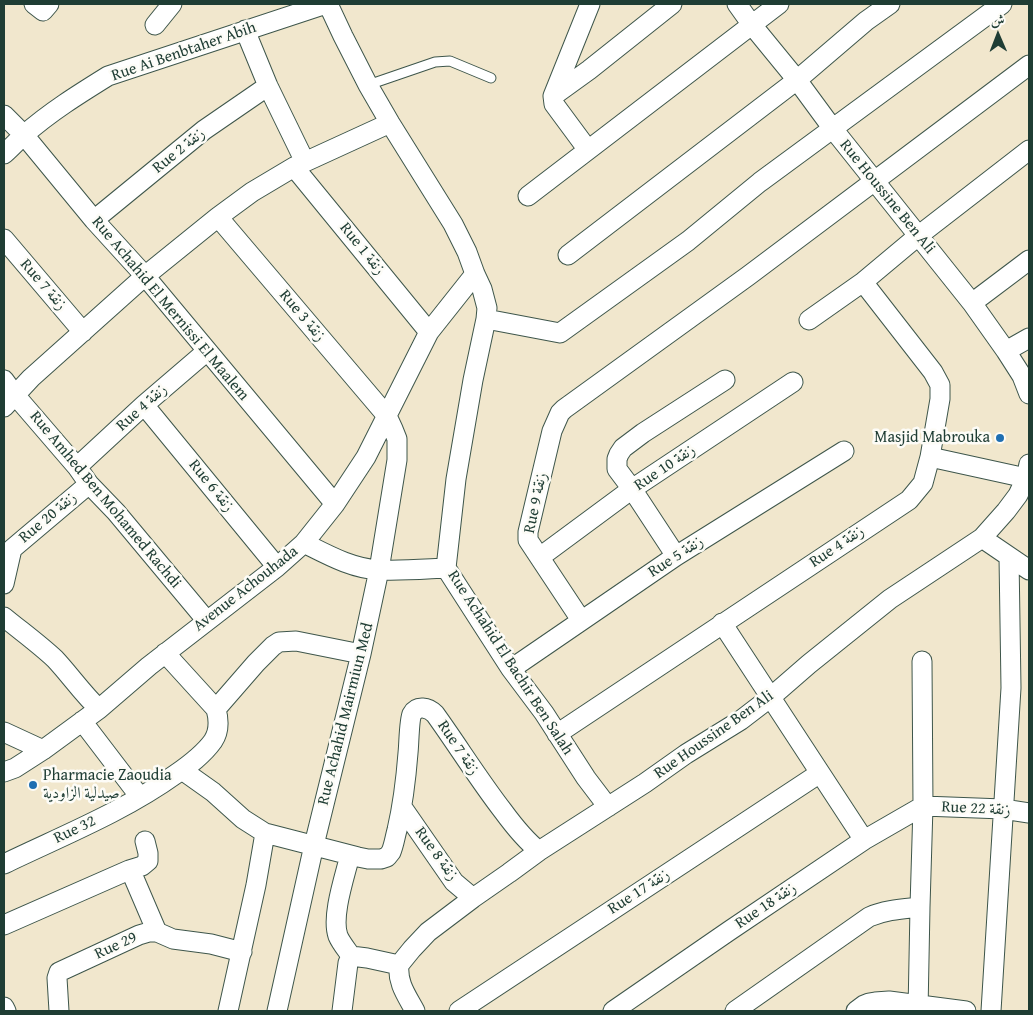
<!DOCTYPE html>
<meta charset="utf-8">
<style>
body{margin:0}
#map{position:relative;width:1033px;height:1015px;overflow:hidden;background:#f1e7cd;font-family:"Gentium Book Plus",Amiri,serif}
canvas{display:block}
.frame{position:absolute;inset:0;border:5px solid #1f3d34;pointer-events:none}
.north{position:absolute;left:973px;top:10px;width:50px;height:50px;-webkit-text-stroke:4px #fdfcf7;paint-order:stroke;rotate:359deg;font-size:14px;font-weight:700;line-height:20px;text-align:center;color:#1f3d34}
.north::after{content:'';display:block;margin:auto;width:18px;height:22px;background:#1f3d34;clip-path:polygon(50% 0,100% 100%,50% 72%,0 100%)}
</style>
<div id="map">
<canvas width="1033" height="1015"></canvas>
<div class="frame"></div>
<div class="north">ش</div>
</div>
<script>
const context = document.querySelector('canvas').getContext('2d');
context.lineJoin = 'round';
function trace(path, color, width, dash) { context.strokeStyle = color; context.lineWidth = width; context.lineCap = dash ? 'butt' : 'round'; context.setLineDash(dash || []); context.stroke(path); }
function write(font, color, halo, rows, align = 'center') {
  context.font = font + ' "Gentium Book Plus",Amiri,serif'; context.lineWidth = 5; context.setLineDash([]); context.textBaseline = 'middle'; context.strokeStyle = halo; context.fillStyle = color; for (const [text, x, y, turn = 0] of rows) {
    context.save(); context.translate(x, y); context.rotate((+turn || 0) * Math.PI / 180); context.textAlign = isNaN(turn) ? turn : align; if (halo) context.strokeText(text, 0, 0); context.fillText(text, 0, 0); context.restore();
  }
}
const lane = new Path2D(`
 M368 85 435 62 450 61 491 78`);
const street = new Path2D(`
 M34 4 43 11 49 4
 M328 4 343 36 368 85 390 123 453 224 467 252 475 274 482 289 487 308 486 319 473 380 456 479 446 568 511 669 544 713 586 778 608 807
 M737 4 752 25 797 80 833 129 972 303 1006 351 1022 376 1029 394
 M155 25 172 4
 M245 30 268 86 305 162
 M553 96 589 70 672 4
 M4 115 24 135 94 220 145 276 335 504
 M588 150 554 104 553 96 590 4
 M4 154C11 148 17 141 24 135 50 112 79 94 108 76L326 4
 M294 167 429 332
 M528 196 779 4
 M218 217 387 416 393 429 397 439V460L379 570 361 654 314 845 277 1011
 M94 220 204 130 268 86
 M4 239 83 332
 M568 255 797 80 866 21 890 4
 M972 303 1029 260
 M486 319 560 333 688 241 760 182 1002 4
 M809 320 863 282 918 236 1029 150
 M1006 351 1029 338
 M4 380 15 395 77 467 89 484 116 512 207 621
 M144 405 277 567
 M4 407 31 378 145 276 218 217 252 192 294 167 390 123
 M930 457 1026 478
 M77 467 144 405 207 351
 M982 538 1029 570
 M304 543C328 555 353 569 380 570 401 571 425 569 446 568
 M676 556 632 489 617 469V459L619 454 623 448 643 433 725 380
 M540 557 632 489 793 382
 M4 584 12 549 89 484
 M4 617C21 631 39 644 55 659 70 675 83 694 99 709
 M581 620 528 540V532L552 431 560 413 564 409 748 276 1029 65
 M722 623 864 840
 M511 669 676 556 844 451
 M216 709 256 663 273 646 279 642 296 641 361 654
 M82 721 140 797
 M4 732 43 750
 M557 734 909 500 923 483 930 457 940 399V385L933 372 863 282
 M182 770 213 792 243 819 265 833 358 857 368 859H381L387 857 391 852C394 845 395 837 397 830 403 804 406 779 408 753 409 745 409 720 412 714 417 705 428 707 435 714 458 746 479 780 503 811 514 826 525 840 539 851
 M4 772 15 768 43 750 99 709 149 666 277 567 304 543 335 504 366 457 429 332 475 274
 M402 807 454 882 473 898
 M145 841 148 853V861L142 866 129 870 133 876 157 932
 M350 855C345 876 331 916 338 936 341 943 347 950 351 956
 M4 864C62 836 123 812 176 774 189 765 203 755 213 741 219 732 219 720 216 709L165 653
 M4 925 129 870
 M399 965 412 949 428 932 473 898 509 873 539 851 645 783 686 754 741 720 771 697 809 664 890 599 982 538 1006 511 1018 495 1026 478 1029 464
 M399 965C397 983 407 996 415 1011
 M4 1007 6 1011
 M59 1011 57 978 59 972 139 935 149 932H157L173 939 211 944 242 952
 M228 1011 256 885 265 833
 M342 1011 348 963 351 956 367 958 399 965
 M459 1011 820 773
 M613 1011 729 931 864 840 923 806 1003 809 1029 813
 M735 1011 869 917C885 910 902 909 920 907
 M856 1011 864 1005 869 1003 875 1002 889 1001 966 1011
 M918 1011 920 907 923 806 922 661
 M991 1011 1011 688 1009 557`);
const markers = [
 [1000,438,5,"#1f6fb2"],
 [33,785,5,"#1f6fb2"]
];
const streetNames = [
 ["Rue Ai Benbtaher Abih",184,52,-19],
 ["Rue 2 زنقة",179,151,-39],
 ["Rue Houssine Ben Ali",887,197,51],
 ["Rue 1 زنقة",362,249,51],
 ["Rue 7 زنقة",43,285,49],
 ["Rue Achahid El Mernissi El Maalem",170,309,50],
 ["Rue 3 زنقة",302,316,50],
 ["Rue 4 زنقة",142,408,-42],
 ["Rue 10 زنقة",665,468,-34],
 ["Rue 6 زنقة",211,486,51],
 ["Rue Amhed Ben Mohamed Rachdi",105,500,50],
 ["Rue 9 زنقة",536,503,-78],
 ["Rue 20 زنقة",48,518,-40],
 ["Rue 4 زنقة",837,547,-34],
 ["Rue 5 زنقة",676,557,-33],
 ["Avenue Achouhada",246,589,-38],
 ["Rue Achahid El Bachir Ben Salah",510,663,57],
 ["Rue Achahid Mairmiun Med",346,714,-76],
 ["Rue Houssine Ben Ali",714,735,-35],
 ["Rue 7 زنقة",458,748,56],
 ["Rue 22 زنقة",976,809,3],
 ["Rue 32",75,830,-26],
 ["Rue 8 زنقة",436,854,54],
 ["Rue 17 زنقة",639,892,-33],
 ["Rue 18 زنقة",766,906,-34],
 ["Rue 29",116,946,-25]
];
const poiNames = [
 ["Masjid Mabrouka",990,438],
 ["Pharmacie Zaoudia",43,776,"left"],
 ["صيدلية الزاودية",43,794,"left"]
];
trace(lane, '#3e564b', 11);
trace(street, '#3e564b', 21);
trace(lane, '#fff', 9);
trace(street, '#fff', 19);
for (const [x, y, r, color] of markers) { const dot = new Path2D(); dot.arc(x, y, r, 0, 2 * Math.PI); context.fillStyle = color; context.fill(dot); trace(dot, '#fdfcf7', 2); }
write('16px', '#1f3d34', '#fdfcf7', streetNames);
write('16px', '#1f3d34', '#fdfcf7', poiNames, 'right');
</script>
